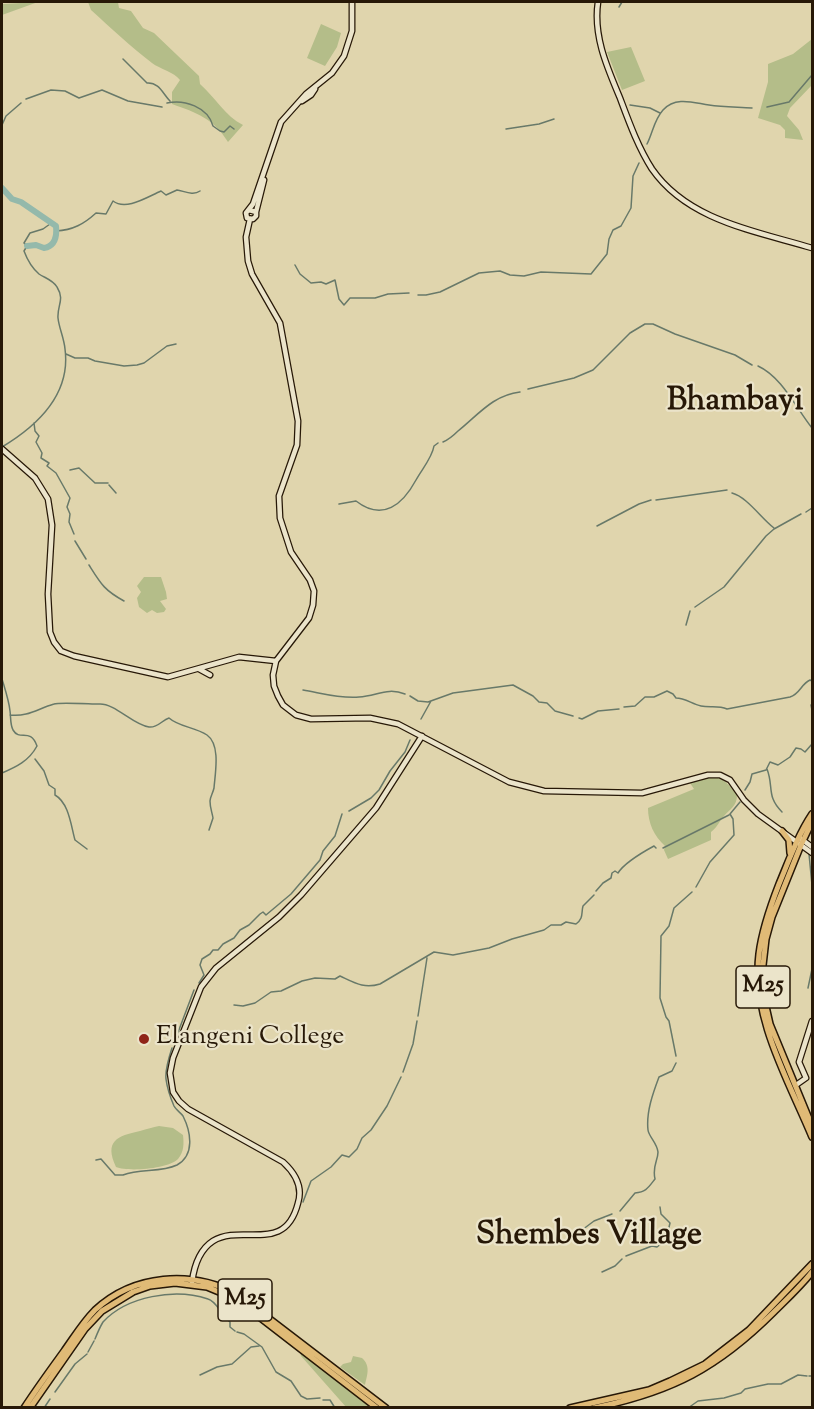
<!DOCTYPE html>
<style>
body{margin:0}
#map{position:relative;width:814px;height:1409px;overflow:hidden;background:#e0d5ad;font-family:"Sorts Mill Goudy",serif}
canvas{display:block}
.frame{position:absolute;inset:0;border:3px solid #271807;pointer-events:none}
</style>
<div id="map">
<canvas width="814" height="1409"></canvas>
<div class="frame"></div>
</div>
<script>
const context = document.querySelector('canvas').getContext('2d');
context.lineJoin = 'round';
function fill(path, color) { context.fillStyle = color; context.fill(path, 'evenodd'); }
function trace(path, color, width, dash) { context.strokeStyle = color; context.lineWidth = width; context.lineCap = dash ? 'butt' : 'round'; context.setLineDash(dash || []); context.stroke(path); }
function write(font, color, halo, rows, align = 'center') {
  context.font = font + ' "Sorts Mill Goudy",serif'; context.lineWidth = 4.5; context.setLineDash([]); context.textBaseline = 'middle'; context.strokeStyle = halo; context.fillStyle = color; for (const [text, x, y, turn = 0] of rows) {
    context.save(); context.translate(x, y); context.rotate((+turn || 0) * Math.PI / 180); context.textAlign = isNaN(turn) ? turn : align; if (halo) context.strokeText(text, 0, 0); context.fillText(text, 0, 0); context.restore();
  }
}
const green = new Path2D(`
 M2 2 3 4 38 2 2 15Z
 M88 2H118L119 8 131 11 143 28 154 33 199 76 200 84C215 97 225 116 243 125L228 142C213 118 197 113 172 104V92L180 80C174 72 160 69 152 63 131 47 111 28 91 10Z
 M321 24 341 33 337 47 325 66 307 58Z
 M812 39V85L790 108 787 116 799 130 803 140 785 138V130L780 125 758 118 768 82V64L793 54Z
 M631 47 645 81 622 90 607 52Z
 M144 577H161L166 592 167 599 160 601 166 609 164 612 157 613 152 610 147 613 139 607 137 598 141 592 137 586Z
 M711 777C724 777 729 785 737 795 737 806 730 809 724 816 719 821 718 827 711 832V840L668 859 664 850 665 846C654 836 648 823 648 808L694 789 690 783Z
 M159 1126 173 1128 183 1135C184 1144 184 1152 178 1159 168 1169 128 1172 116 1167 104 1141 117 1136 140 1131 147 1129 153 1127 159 1126Z
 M300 1352 362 1401 371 1407 357 1406 346 1407 301 1356Z
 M353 1356 362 1358C371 1366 367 1375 365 1385L340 1367 343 1364 351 1362Z`);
const stream = new Path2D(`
 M619 7 622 2
 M123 59 147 83C159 82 163 94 170 101
 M26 99 51 90 65 91 79 98 102 90 128 101 162 107
 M167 103C184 99 208 107 213 126L220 131 224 132 230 126 234 129
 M630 105 650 108 660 113
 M767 107 789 102 812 75
 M2 125 6 116 21 103
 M506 129 539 124 554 119
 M647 144C653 132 654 120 663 110 676 96 694 103 709 105 723 107 738 107 752 108
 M56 231C73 230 84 224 96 213L106 214 113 201C126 211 147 197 161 191L166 195 177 190C184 191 193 196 200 191
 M295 265 300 274 311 283 321 282 326 284 335 280 339 299 344 305 350 298H375L388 294 409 293
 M418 295H426L440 292 479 273 500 271 510 275 524 276 541 272 591 274 607 254 609 239 613 230 621 226 631 208 633 176 639 163
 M66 354 75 358H88L95 361 124 366 137 365 144 363 167 346 176 344
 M758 366C782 377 796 408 812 428
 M528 389 574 378 593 370 630 333 645 324H653L675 334 735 355 752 365
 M34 423 35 431 39 436 36 442 42 453 41 458 49 463 47 466 56 473 70 498 67 507 70 514 69 522 74 534
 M443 442C450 439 453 436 458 431 478 415 493 395 520 392
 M2 447C37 426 71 394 65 349 64 338 59 328 58 318 57 305 65 300 57 287 53 280 45 278 39 274 32 268 27 259 24 251L27 246 24 243 30 233 43 229 50 224 49 221
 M70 470 79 468 95 483H108
 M109 485 116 493
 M732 493C747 497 761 518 774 528
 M656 500 727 490
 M339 504 356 501C383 522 403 504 416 480 422 469 432 458 434 446L438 443
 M806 512 812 508
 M597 526 639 504 651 500
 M75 541 86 559
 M89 565C101 584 104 590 124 601
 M695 607 724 587 766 536 774 529 801 514
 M686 625 690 611
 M2 679C5 689 9 701 10 711 11 718 10 724 13 730 20 742 30 727 37 746 29 761 16 767 2 773
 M303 690C321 693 341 699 359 697 377 696 387 687 405 694
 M410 696 418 701 428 702 453 693 513 685 533 696 539 702 547 703 555 711 573 716
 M812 704 811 705 812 710
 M624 707 635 706 645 697H654L667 691 673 694 676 698C685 698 692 704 701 706 710 708 718 705 727 709L790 697C800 694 801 684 810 680L812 681
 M10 715C28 717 37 709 54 704 59 702 91 704 99 704 115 703 133 725 149 727 158 728 162 720 169 718 179 727 195 727 207 735 221 745 215 774 214 788 213 793 210 797 210 801 210 808 212 812 213 818L209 830
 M579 718 582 719 598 711 619 709
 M421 719 431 701
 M35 759 44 771 49 785 55 789V795C69 803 71 826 75 840L87 849
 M767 769C774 787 766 796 782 812
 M745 790 750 782 752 774 766 770 770 762 778 765 790 757 796 748 801 749 805 752 812 744
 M349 811 371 798 379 790 390 771 405 752 410 740
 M663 848 729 815
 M809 854 812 885
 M696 887 710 862 734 835 733 819 730 814 740 802
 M596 891 603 883 611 878 612 873 615 871 618 873C625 862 643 852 654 846L656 848
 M812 928V931
 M199 983 204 975 200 965 202 959 210 954 213 950H218L223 944 234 938 240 930 249 925 260 914 263 912 266 915 291 894 320 860 323 851 335 836 342 814
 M808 988 812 969
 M234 1005 243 1006 255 1003 271 992 281 991 302 981 315 978 335 979 340 976C355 983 364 989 380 984L434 952 453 955 489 948 512 939 544 930 551 925H561L566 922 576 924C584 918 581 913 583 906L594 895
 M418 1016 427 958
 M174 1043 194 990
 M676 1056 669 1021 666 1017 660 998 661 936 669 926 674 908 692 892
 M403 1072 413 1044 417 1021
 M96 1160 101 1159 115 1175H123C140 1168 160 1173 177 1165 195 1155 191 1132 183 1116 181 1113 176 1110 174 1106 171 1099 167 1087 166 1079 165 1069 169 1057 172 1048
 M303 1202 311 1181 331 1167 342 1155 349 1157 357 1149 362 1138 371 1130 387 1106 401 1077
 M620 1211 635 1193C646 1192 648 1188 655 1179 652 1166 658 1161 658 1152 657 1143 649 1137 648 1130 646 1112 653 1093 659 1077L672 1071 676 1063
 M578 1233 594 1221 612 1214
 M626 1256 652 1246 657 1247 666 1240 670 1223 661 1214 660 1207
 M602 1272 615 1266 622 1259
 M225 1317 230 1322V1327L235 1331
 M237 1332 244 1334 262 1347 276 1372 291 1381 301 1396 307 1399 320 1398
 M95 1339C97 1334 100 1327 103 1322 127 1296 175 1288 208 1299 215 1301 219 1310 224 1315
 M88 1352 94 1341
 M200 1375 217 1367 232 1364 251 1347 259 1346
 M809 1376H812
 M55 1392 75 1364 87 1354
 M323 1400H330L335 1408
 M44 1408 50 1399
 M688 1408 698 1401 724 1398 741 1393 745 1389 768 1384H781L798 1375 807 1376`);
const river = new Path2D(`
 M2 188 12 199 21 202 56 226C57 236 55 246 44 248L36 245 27 246`);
const secondary = new Path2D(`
 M598 2C593 36 607 67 620 98 629 122 638 147 652 169 688 221 756 231 812 248
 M302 101 311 95 315 89
 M249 210 256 212V216L253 219 247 218 246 213 253 204 281 122 306 94 332 73 344 56 352 31V2
 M256 212 264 180
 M250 219 246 237 248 261 252 274 280 323 298 421 297 445 279 496 280 518 291 552 310 580 314 591 313 605 309 618 276 661 273 675 274 686 278 696 283 705 296 715 311 719 370 718 398 724 509 782 544 791 642 793 708 775H720L730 780 744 800 758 814 812 853
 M2 449 35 478 48 499 52 525 48 594 50 632 54 642 61 651 74 656 168 677 239 657 276 661
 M199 669 210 675
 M800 838 812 847
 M796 1085 806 1078 799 1062 812 1021
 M192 1282C194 1267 199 1250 213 1241 242 1223 285 1255 298 1203 303 1187 295 1173 283 1162L188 1109 179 1101 173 1092 170 1073 173 1058 201 987 216 968 279 917 301 895 376 808 422 736`);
const primary = new Path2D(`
 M812 814C798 835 789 860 779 884 770 907 762 930 759 954 751 1018 789 1081 812 1137
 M812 822 801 845 772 917 766 939 762 974 765 1002 770 1024 812 1126
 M782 831 789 840 790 853
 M24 1408C37 1388 51 1369 64 1351 74 1337 83 1322 95 1310 134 1274 191 1270 237 1294L386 1408
 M30 1408 85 1329 102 1311 133 1292 150 1286 175 1283 207 1287 236 1299 377 1408
 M570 1408 649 1390 670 1381 705 1364 749 1330 812 1264
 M594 1408C672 1392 718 1368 774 1312 787 1299 801 1286 812 1272`);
const markers = [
 [144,1039,6,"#8f2418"]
];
const shields = [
 [763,987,54],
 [245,1300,54]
];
const shieldNames = [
 ["M25",763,987],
 ["M25",245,1300]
];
const poiNames = [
 ["Elangeni College",156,1039]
];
const districtNames = [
 ["Bhambayi",735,404],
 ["Shembes Village",589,1238]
];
fill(green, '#b4bd89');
trace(stream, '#687969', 1.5);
trace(river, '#94b9ab', 6);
trace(secondary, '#271807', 7);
trace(primary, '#271807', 8);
trace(secondary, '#ebe4ca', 4.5);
trace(primary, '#e0ba76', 5);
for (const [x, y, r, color] of markers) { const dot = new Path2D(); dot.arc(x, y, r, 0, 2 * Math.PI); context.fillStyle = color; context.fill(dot); trace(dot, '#ebe4ca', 2); }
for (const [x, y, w] of shields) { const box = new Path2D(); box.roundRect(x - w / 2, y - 21, w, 42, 4.5); context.fillStyle = '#ebe4ca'; context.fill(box); trace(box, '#271807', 1.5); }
write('bold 24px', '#271807', null, shieldNames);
write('26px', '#271807', '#ebe4ca', poiNames, 'left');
write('bold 32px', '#271807', '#ebe4ca', districtNames);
</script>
